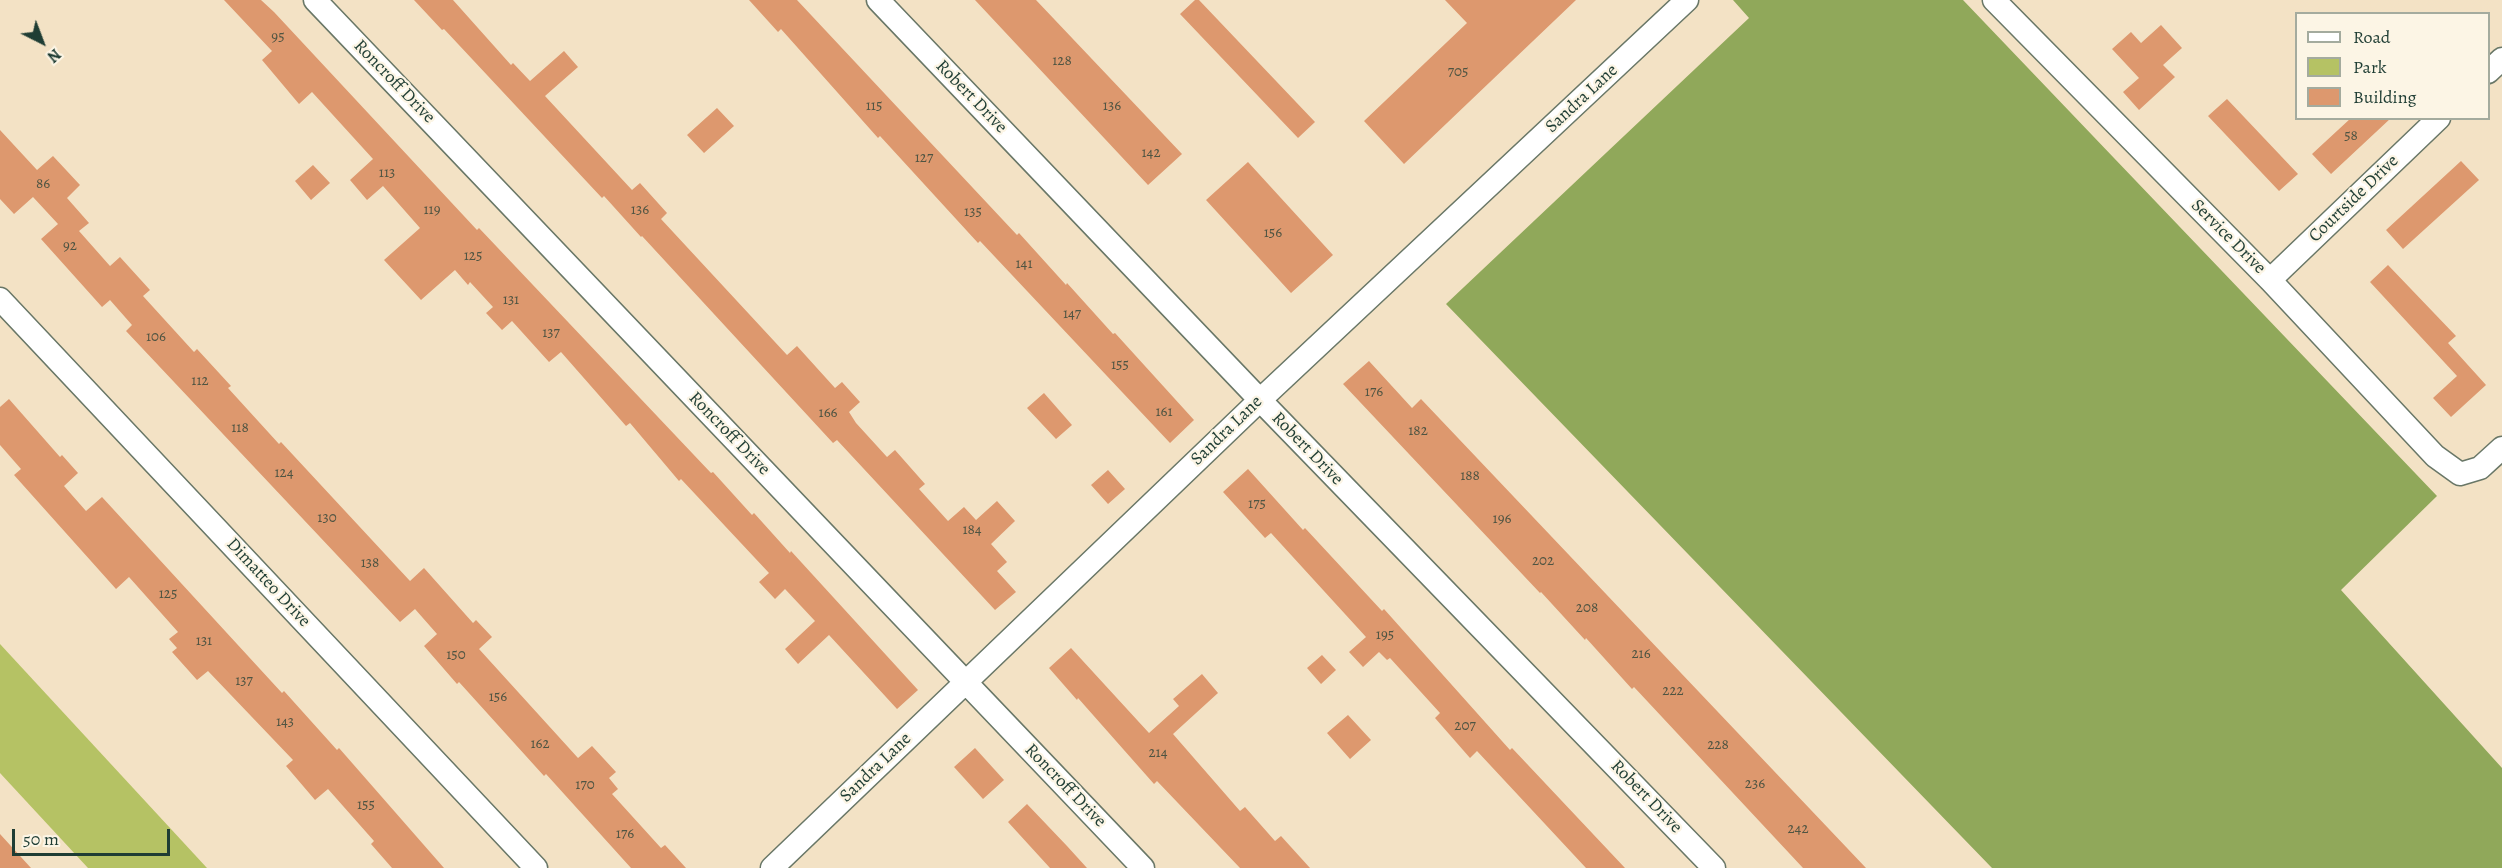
<!DOCTYPE html>
<style>
body{margin:0}
#map{position:relative;width:2502px;height:868px;overflow:hidden;background:#f3e2c5;font-family:Alegreya,serif}
canvas{display:block}
.legend{position:absolute;left:2295px;top:12px;width:195px;height:108px;box-sizing:border-box;background:#fcf5e5;border:2px solid #a4ab9e;margin:0;padding:8px 10px;list-style:none;font-size:18px;color:#1f3d34}
.legend li{display:flex;align-items:center;gap:12px;height:30px}
.legend b{width:30px;border:2px solid #a4ab9e}
.north{position:absolute;left:12px;top:12px;width:60px;height:60px;-webkit-text-stroke:4px #fcf5e5;paint-order:stroke;rotate:138deg;font-size:16px;font-weight:700;line-height:24px;text-align:center;color:#1f3d34}
.north::after{content:'';display:block;margin:auto;width:21px;height:27px;background:#1f3d34;clip-path:polygon(50% 0,100% 100%,50% 72%,0 100%)}
.scale{position:absolute;left:12px;top:829px;width:158px;height:27px;box-sizing:border-box;border:3px solid #1f3d34;border-top:0;padding-left:8px;font-size:18px;line-height:21px;white-space:nowrap;color:#1f3d34;-webkit-text-stroke:4px #fcf5e5;paint-order:stroke}
</style>
<div id="map">
<canvas width="2502" height="868"></canvas>
<ul class="legend">
<li><b style="height:8px;background:#fff"></b>Road</li>
<li><b style="height:16px;background:#b5c264"></b>Park</li>
<li><b style="height:16px;background:#dd986e"></b>Building</li>
</ul>
<div class="north">N</div>
<div class="scale">50 m</div>
</div>
<script>
const context = document.querySelector('canvas').getContext('2d');
context.lineJoin = 'round';
function fill(path, color) { context.fillStyle = color; context.fill(path, 'evenodd'); }
function trace(path, color, width, dash) { context.strokeStyle = color; context.lineWidth = width; context.lineCap = dash ? 'butt' : 'round'; context.setLineDash(dash || []); context.stroke(path); }
function write(font, color, halo, rows, align = 'center') {
  context.font = font + ' Alegreya,serif'; context.lineWidth = 4.5; context.setLineDash([]); context.textBaseline = 'middle'; context.strokeStyle = halo; context.fillStyle = color; for (const [text, x, y, turn = 0] of rows) {
    context.save(); context.translate(x, y); context.rotate((+turn || 0) * Math.PI / 180); context.textAlign = isNaN(turn) ? turn : align; if (halo) context.strokeText(text, 0, 0); context.fillText(text, 0, 0); context.restore();
  }
}
const green = new Path2D(`
 M0 644 207 868H88L0 773Z`);
const forest = new Path2D(`
 M1733 0H1963L2437 496 2341 590 2502 768V868H1992L1446 304 1749 18Z`);
const building = new Path2D(`
 M224 0H261L274 12 477 230 479 228 711 473 713 472 752 515 754 513 790 553 791 551 918 690 897 709 829 635 798 664 785 649 815 621 785 589 775 599 759 582 769 573 681 479 679 481 630 423 626 426 561 352 549 362 512 321 502 330 486 313 493 307 470 282 468 285 455 270 421 300 384 260 420 228 383 186 367 200 350 180 373 159 312 92 299 104 262 60 272 51Z
 M414 0H453L511 65 513 63 530 81 564 51 578 67 545 96 632 190 640 183 667 213 661 219 787 355 797 346 835 388 842 382 860 402 849 412 856 423 887 457 895 450 925 484 919 489 948 521 964 507 976 520 997 501 1015 521 991 544 1007 562 997 571 1016 592 995 610 837 440 833 443 642 236 641 237 604 196 602 198 444 29 442 30Z
 M749 0H797L1017 235 1019 233 1066 285 1067 283 1113 334 1115 333 1194 420 1170 443 980 241 978 243 880 136 878 138 781 29 778 32Z
 M975 0H1036L1182 154 1148 185Z
 M1195 0H1199L1315 122 1298 138 1180 14Z
 M1445 0H1576L1404 164 1364 121 1467 23Z
 M2161 25 2182 48 2163 65 2175 77 2139 110 2123 92 2139 78 2112 49 2131 32 2141 43Z
 M2227 99 2298 174 2279 191 2208 116Z
 M717 108 734 126 704 153 687 135Z
 M2351 118H2391L2331 174 2312 154Z
 M0 130 37 170 53 156 80 185 67 198 89 223 79 231 110 266 120 257 150 290 143 296 194 352 197 349 231 386 228 388 279 444 281 442 410 581 424 568 473 623 476 620 492 637 479 649 578 758 592 746 616 772 609 778 618 789 612 794 661 848 665 845 686 868H631L546 774 544 776 459 682 457 684 424 646 437 634 415 609 400 622 126 331 132 325 110 300 102 307 41 239 58 224 33 197 14 214 0 199Z
 M2461 161 2479 180 2403 249 2386 230Z
 M1248 162 1333 255 1291 293 1206 200Z
 M313 165 330 183 311 200 295 181Z
 M2388 265 2456 336 2448 343 2486 385 2451 417 2433 398 2457 376 2370 282Z
 M1369 361 1412 408 1421 399 1866 868H1803L1634 687 1632 689 1586 638 1585 640 1541 592 1540 593 1343 384Z
 M1044 393 1072 425 1056 439 1027 408Z
 M9 399 60 457 62 455 78 473 64 486 86 511 102 497 282 693 284 691 337 750 339 748 444 868H392L371 844 374 841 328 789 315 800 286 766 293 760 208 671 197 680 172 652 177 648 169 639 178 632 129 577 116 589 14 475 21 469 0 445V407Z
 M1248 469 1303 530 1305 528 1382 611 1384 609 1510 750 1512 748 1625 868H1586L1477 751 1470 758 1435 718 1440 713 1390 658 1387 660 1379 652 1363 667 1349 652 1366 637 1271 533 1265 538 1223 492Z
 M1108 470 1125 489 1108 504 1091 485Z
 M1071 648 1149 733 1179 706 1173 699 1202 674 1218 693 1173 734 1240 811 1245 807 1275 841 1281 836 1310 868H1240L1157 781 1154 784 1078 698 1077 700 1049 668Z
 M1322 655 1336 670 1321 684 1307 668Z
 M1348 715 1371 740 1350 759 1327 733Z
 M975 748 1004 780 983 799 954 767Z
 M1027 804 1067 846 1087 868H1050L1008 822Z
 M0 834 31 868H0Z`);
const minor = new Path2D(`
 M315 0 1143 868
 M878 0 1260 400 1714 868
 M1994 0 2270 280 2435 456 2460 474 2480 468 2502 448
 M2488 72 2502 59
 M2270 280 2439 118
 M0 299 536 868
 M772 868 1260 400 1687 0`);
const numberNames = [
 ["95",278,37],
 ["128",1062,61],
 ["705",1458,72],
 ["115",874,106],
 ["136",1112,106],
 ["58",2351,136],
 ["142",1151,153],
 ["127",924,158],
 ["113",387,173],
 ["86",43,184],
 ["119",432,210],
 ["136",640,210],
 ["135",973,212],
 ["156",1273,233],
 ["92",70,246],
 ["125",473,256],
 ["141",1024,264],
 ["131",511,300],
 ["147",1072,314],
 ["137",551,333],
 ["106",156,337],
 ["155",1120,365],
 ["112",200,381],
 ["176",1374,392],
 ["161",1164,412],
 ["166",828,413],
 ["118",240,428],
 ["182",1418,431],
 ["124",284,473],
 ["188",1470,476],
 ["175",1257,504],
 ["130",327,518],
 ["196",1502,519],
 ["184",972,530],
 ["202",1543,561],
 ["138",370,563],
 ["125",168,594],
 ["208",1587,608],
 ["195",1385,635],
 ["131",204,641],
 ["216",1641,654],
 ["150",456,655],
 ["137",244,681],
 ["222",1673,691],
 ["156",498,697],
 ["143",285,722],
 ["207",1465,726],
 ["162",540,744],
 ["228",1718,745],
 ["214",1158,753],
 ["236",1755,784],
 ["170",585,785],
 ["155",366,805],
 ["242",1798,829],
 ["176",625,834]
];
const streetNames = [
 ["Roncroff Drive",394,82,46],
 ["Robert Drive",971,97,46],
 ["Sandra Lane",1582,99,-43],
 ["Courtside Drive",2354,199,-44],
 ["Service Drive",2228,237,45],
 ["Sandra Lane",1227,431,-44],
 ["Roncroff Drive",729,434,46],
 ["Robert Drive",1307,449,46],
 ["Dimatteo Drive",268,583,47],
 ["Sandra Lane",876,768,-44],
 ["Roncroff Drive",1065,786,46],
 ["Robert Drive",1646,797,46]
];
fill(green, '#b5c264');
fill(forest, '#90a85a');
fill(building, '#dd986e');
trace(minor, '#697767', 25);
trace(minor, '#fff', 22);
write('15px', '#4e5442', null, numberNames);
write('18px', '#1f3d34', '#fcf5e5', streetNames);
</script>
